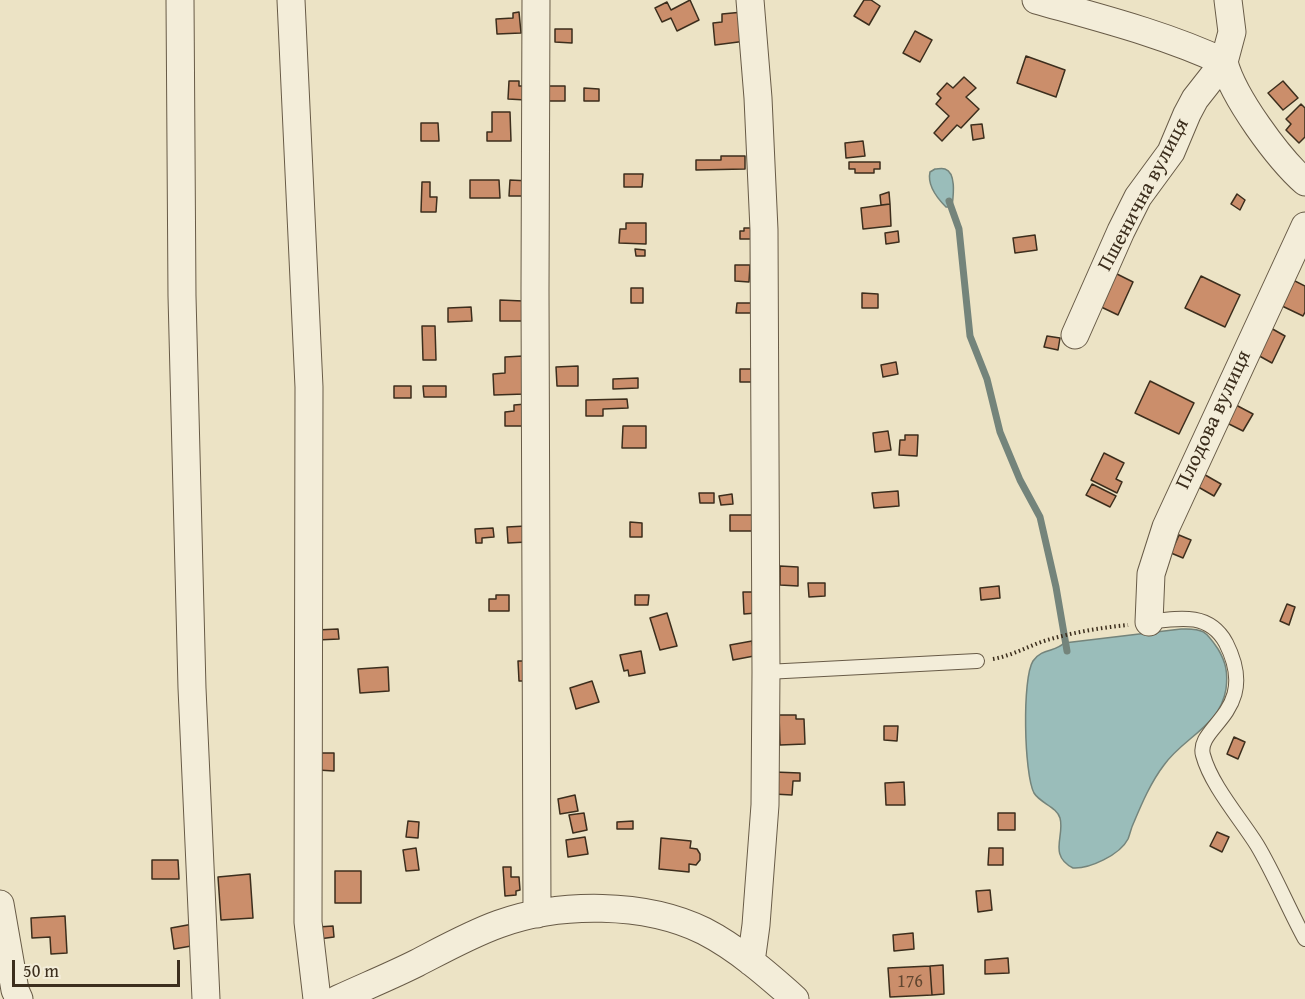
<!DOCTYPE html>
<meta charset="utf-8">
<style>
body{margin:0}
#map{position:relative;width:1305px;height:999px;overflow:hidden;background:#ece3c5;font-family:"Gentium Book Plus",serif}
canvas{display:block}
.scale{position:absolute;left:12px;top:960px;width:168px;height:27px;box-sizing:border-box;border:3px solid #3c2e1d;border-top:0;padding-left:8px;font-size:18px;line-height:21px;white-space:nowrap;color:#3c2e1d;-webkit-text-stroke:4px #f3edd9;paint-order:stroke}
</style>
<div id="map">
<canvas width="1305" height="999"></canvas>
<div class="scale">50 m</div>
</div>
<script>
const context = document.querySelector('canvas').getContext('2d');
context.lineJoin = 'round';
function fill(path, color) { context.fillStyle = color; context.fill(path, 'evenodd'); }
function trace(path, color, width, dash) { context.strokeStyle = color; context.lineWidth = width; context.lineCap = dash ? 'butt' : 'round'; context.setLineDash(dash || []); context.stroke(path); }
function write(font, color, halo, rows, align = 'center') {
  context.font = font + ' "Gentium Book Plus",serif'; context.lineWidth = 4.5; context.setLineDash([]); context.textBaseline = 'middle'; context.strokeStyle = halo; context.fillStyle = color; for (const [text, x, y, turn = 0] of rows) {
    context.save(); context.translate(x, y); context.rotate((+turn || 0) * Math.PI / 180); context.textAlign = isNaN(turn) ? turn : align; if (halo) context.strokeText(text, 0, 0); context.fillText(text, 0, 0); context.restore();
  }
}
const water = new Path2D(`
 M935 169C938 169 942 168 945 169 957 173 953 198 952 207H946C937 198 927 185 930 172Z
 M1181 629C1203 628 1206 631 1218 649 1226 662 1228 673 1226 689 1220 726 1184 737 1164 765 1151 782 1142 803 1134 822 1131 828 1130 834 1128 839 1120 855 1089 869 1073 868 1048 855 1065 836 1060 818 1057 807 1040 803 1034 793 1024 774 1022 678 1033 661 1042 648 1056 652 1064 643Z`);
const stream = new Path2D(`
 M949 201 959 229 970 336 987 379 1000 432 1020 480 1040 517 1056 587 1067 651`);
const building = new Path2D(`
 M690 0 699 20 677 31 671 18 662 22 655 8 667 2 671 10Z
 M864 0H871L880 6 869 25 854 16Z
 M519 12 521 33 497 34 496 19 513 18V13Z
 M743 12 746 41 715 45 713 23 722 22V14Z
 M555 29H572V43L555 42Z
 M915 31 932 40 920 62 903 53Z
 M1026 56 1065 70 1056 97 1017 83Z
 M964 77 976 88 966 97 979 109 961 128 957 125 942 141 934 133 949 116 936 104 941 98 937 94 947 83 953 88Z
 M509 81H519V86H526V100L508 99Z
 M1283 81 1298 98 1283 110 1268 93Z
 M547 86H565V101H547Z
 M584 88 599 89V101H584Z
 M1301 104 1305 108V137L1299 143 1286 130 1291 124 1286 119Z
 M492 112H510L511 141H487V132H492Z
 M421 123H438L439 141H421Z
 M982 124 984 138 973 140 971 125Z
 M863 141 865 156 846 158 845 143Z
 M721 156H745V169L696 170V160H721Z
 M849 162H880V169H874V173H855V169H849Z
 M624 174H643L642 187H624Z
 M470 180H499L500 198H470Z
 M510 180 530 181V196H509Z
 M422 182H430V197H437L436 212H421Z
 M889 192 890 204 881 205 880 195Z
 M1237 194 1245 200 1240 210 1231 204Z
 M890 204 891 226 863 229 861 208Z
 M626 223H646V244L619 243 620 229H626Z
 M744 228H754L755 239H740V231H744Z
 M898 231 899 242 886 244 885 233Z
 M1035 235 1037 250 1015 253 1013 238Z
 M635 249 645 250V256H636Z
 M735 265H750L749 282 735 281Z
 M1113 272 1133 282 1118 315 1097 305Z
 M1201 276 1240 295 1225 327 1185 308Z
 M1291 279 1305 286V312L1303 316 1280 305Z
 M631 288H643V303H631Z
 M862 293 878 294V308H862Z
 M500 300 523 301V321H500Z
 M737 303H754V313H736Z
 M471 307 472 321 448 322V308Z
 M422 326H435L436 360H423Z
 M1269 327 1285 336 1272 363 1254 353Z
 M1047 336 1060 338 1058 350 1044 347Z
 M523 356 525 394 494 395 493 374 505 373V357Z
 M896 362 898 374 883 377 881 365Z
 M578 366V386H557L556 367Z
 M740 369H755V382H740Z
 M638 378V388L613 389V379Z
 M1150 381 1194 403 1179 434 1135 413Z
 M394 386H411V398H394Z
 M423 386H446V397H424Z
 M627 399 628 408 603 409V416H586V400Z
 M526 404V426H505V412L514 411V405Z
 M1234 404 1253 414 1243 431 1225 422Z
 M623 426H646V448H622Z
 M888 431 891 450 875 452 873 433Z
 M905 435H918L917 456 899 455 900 440H905Z
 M1104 453 1124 463 1116 479 1122 482 1117 493 1091 480Z
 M1200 472 1221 484 1214 496 1193 484Z
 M1092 484 1116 496 1110 507 1086 495Z
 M898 491 899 506 874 508 872 493Z
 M699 493H714V503H700Z
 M732 494 733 504 721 505 719 496Z
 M730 515H755L754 531H730Z
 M630 522 642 523V537H630Z
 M526 526 527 542 508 543 507 527Z
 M493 528 494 537 482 538V543H476L475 529Z
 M1179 535 1191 540 1183 558 1171 553Z
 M780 566 798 567V586L780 585Z
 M808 583H825V596L809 597Z
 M999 586 1000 598 981 600 980 588Z
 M743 592H755L756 613 744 614Z
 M496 595H509V611H489V599H496Z
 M635 595H649L648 605H635Z
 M1287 604 1295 607 1289 625 1280 621Z
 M667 613 677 646 660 650 650 618Z
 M338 629 339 639 317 640 316 630Z
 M752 641 754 656 733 660 730 645Z
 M641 651 645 673 629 676 628 670 624 671 620 655Z
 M518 661H527L528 681H519Z
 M388 667 389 691 360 693 358 669Z
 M592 681 599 702 576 709 570 688Z
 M779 715H796V719H804L805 744 780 745Z
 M884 726H898L897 741 884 740Z
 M1234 737 1245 742 1238 759 1227 754Z
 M318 753H334V771L318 770Z
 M774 772 800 773V781H793L792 795 773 794Z
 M904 782 905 805H886L885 783Z
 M575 795 578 811 560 814 558 799Z
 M584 813 587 830 573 833 569 815Z
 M998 813H1015V830H998Z
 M408 821 419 822 418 838 406 837Z
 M633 821V829H617V822Z
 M1217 832 1229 837 1222 852 1210 846Z
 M585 837 588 854 568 857 566 840Z
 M661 838 691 841 690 848 697 849 700 854V860L696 865 689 864V872L659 869Z
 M416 848 419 870 406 871 403 850Z
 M989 848H1003V865H988Z
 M152 860H178L179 879H152Z
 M503 867H511V877H519L520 890 516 891V895L505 896Z
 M335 871H361V903H335Z
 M250 874 253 918 221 920 218 877Z
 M990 890 992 910 978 912 976 891Z
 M65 916 67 953 51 954 50 937 32 938 31 918Z
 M193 924 197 945 174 949 171 928Z
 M333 926 334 937 319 939 318 927Z
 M913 933 914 949 894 951 893 935Z
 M1008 958 1009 973 985 974V960Z
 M943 965 944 994 932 995 930 966Z
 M930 966 932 995 890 997 888 968Z`);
const path = new Path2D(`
 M993 659C1010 656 1025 648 1041 642 1069 633 1098 628 1128 625`);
const service = new Path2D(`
 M1149 622C1179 618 1209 612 1226 643 1261 712 1195 726 1203 755 1211 785 1240 818 1257 845 1275 875 1288 908 1305 939
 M766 672 977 661`);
const minor = new Path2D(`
 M180 0 182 296 192 688 206 999
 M291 0 309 387 308 922 317 999
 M536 0 535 290 537 914
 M750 0 758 98 764 230 766 672 765 805 756 925 751 962
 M1036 0C1100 18 1164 34 1224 62 1233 97 1278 158 1305 182
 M1075 335 1121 231 1138 197 1171 152 1187 114 1195 99 1224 62 1232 32 1228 0
 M1149 622 1151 574 1166 527 1305 226
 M0 904 15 990 19 999
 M338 999C364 987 391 976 417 963 444 949 471 934 499 924 560 902 645 902 704 931 737 948 767 974 795 999`);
const numberNames = [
 ["176",910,982]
];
const streetNames = [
 ["Пшенична вулиця",1144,195,-62],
 ["Плодова вулиця",1214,420,-65]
];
fill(water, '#9abdba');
trace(water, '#74847b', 1.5);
trace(stream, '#74847b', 7);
fill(building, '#cb8e6b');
trace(building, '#3c2e1d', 1.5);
trace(service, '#685b47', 16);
trace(minor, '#685b47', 29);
trace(path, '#3c2e1d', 4, [1.5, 3]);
trace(service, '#f3edd9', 14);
trace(minor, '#f3edd9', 27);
write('18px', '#604630', null, numberNames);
write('21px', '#3c2e1d', '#f3edd9', streetNames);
</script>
